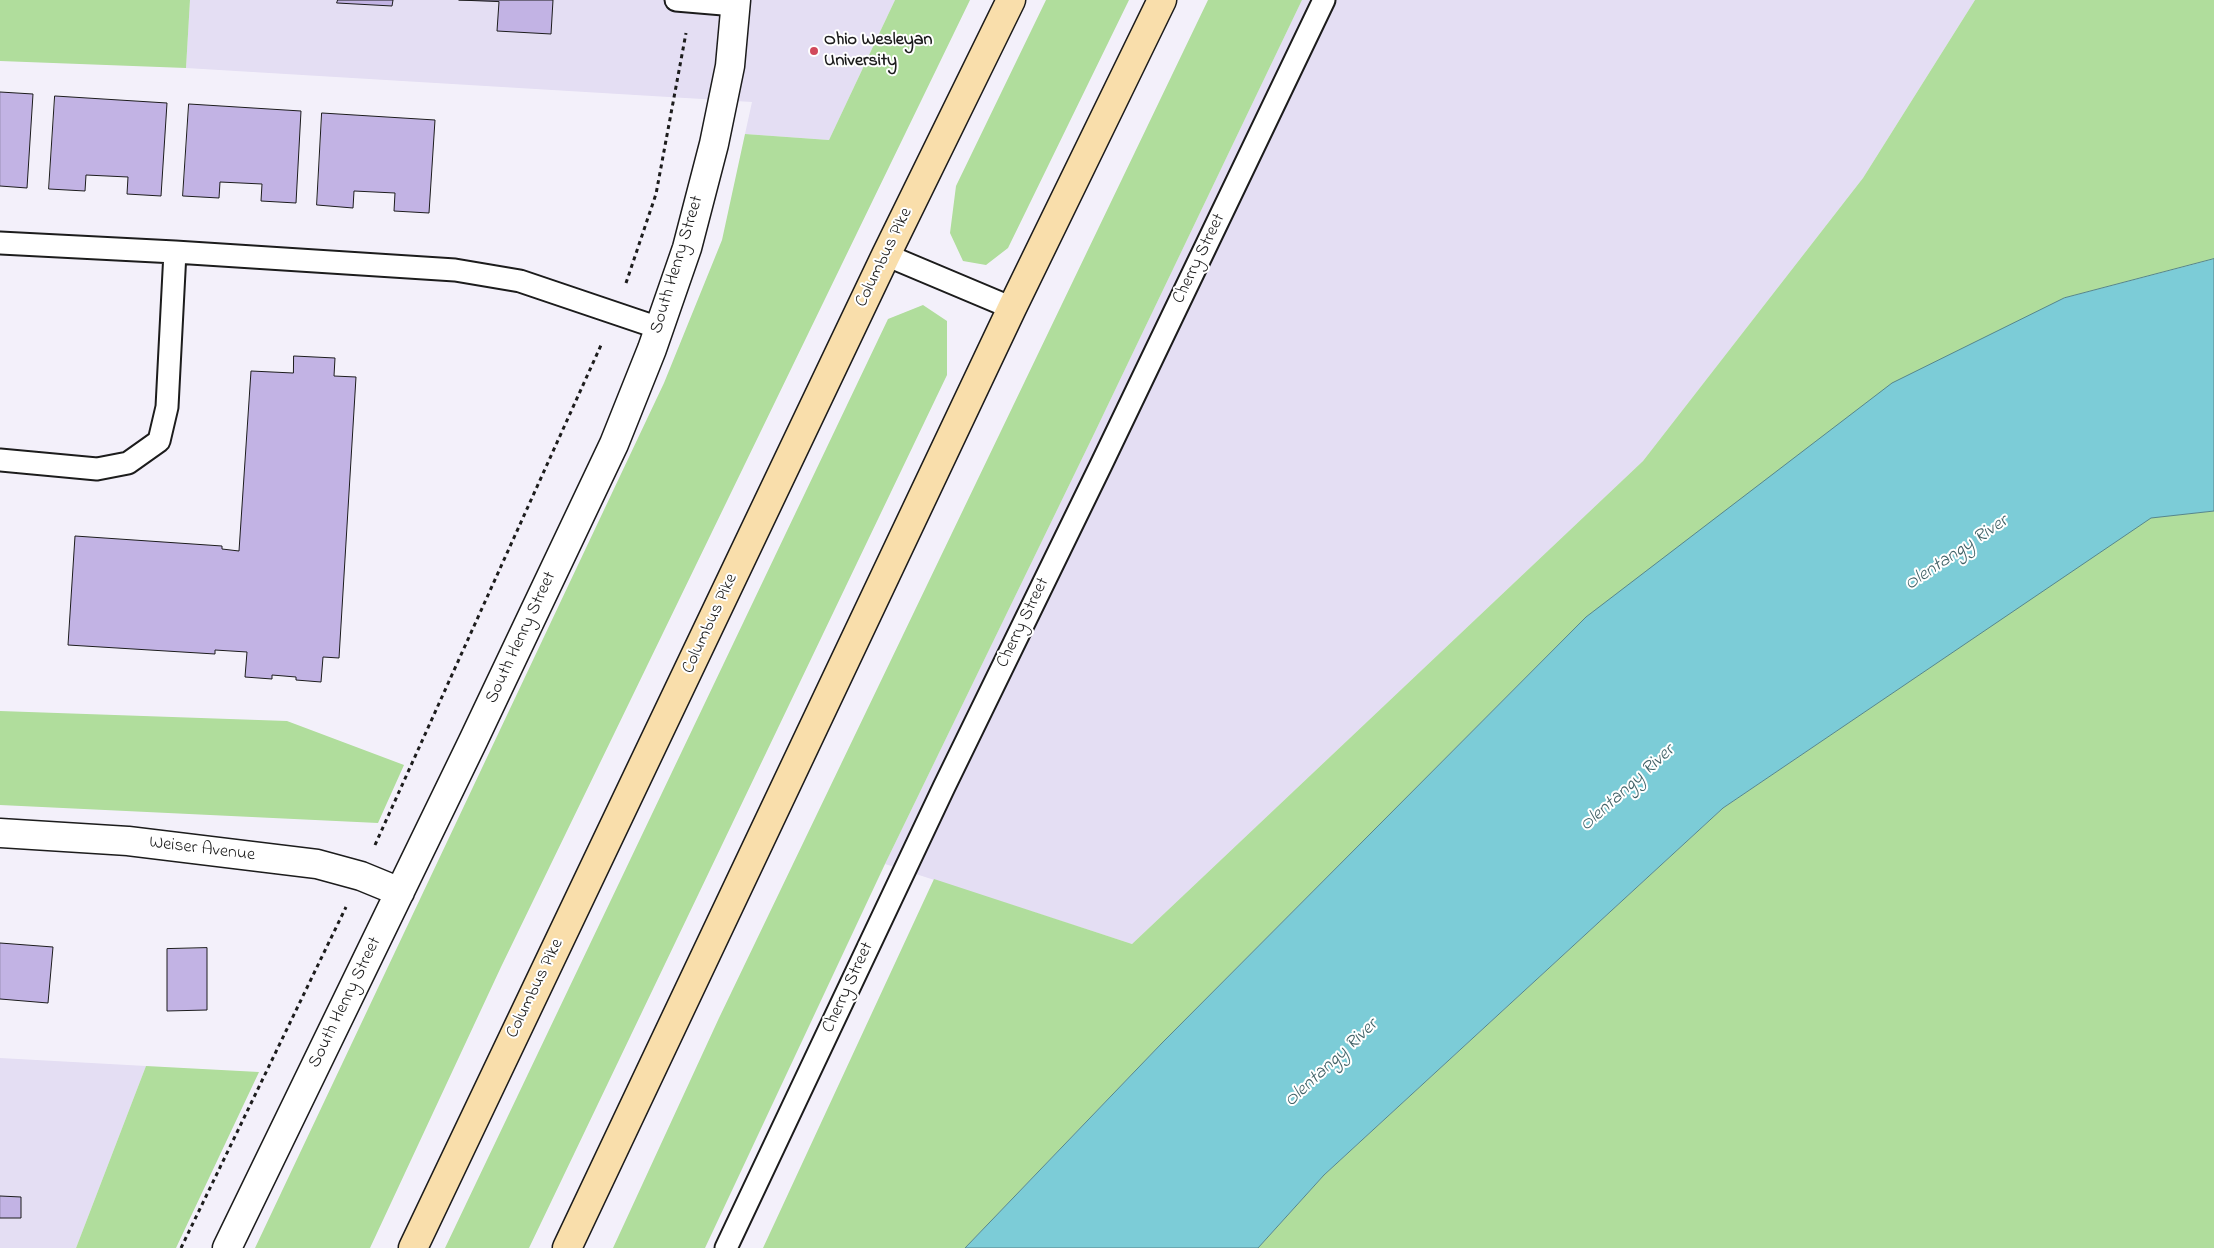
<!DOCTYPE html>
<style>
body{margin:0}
canvas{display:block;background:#f3f0fa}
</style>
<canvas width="2214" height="1248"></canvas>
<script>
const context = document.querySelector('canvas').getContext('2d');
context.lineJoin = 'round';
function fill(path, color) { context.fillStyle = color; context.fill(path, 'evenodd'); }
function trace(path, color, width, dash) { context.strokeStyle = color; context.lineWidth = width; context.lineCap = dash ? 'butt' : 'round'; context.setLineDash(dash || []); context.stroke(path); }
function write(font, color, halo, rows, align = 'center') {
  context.font = font + ' "Indie Flower",sans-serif'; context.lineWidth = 4; context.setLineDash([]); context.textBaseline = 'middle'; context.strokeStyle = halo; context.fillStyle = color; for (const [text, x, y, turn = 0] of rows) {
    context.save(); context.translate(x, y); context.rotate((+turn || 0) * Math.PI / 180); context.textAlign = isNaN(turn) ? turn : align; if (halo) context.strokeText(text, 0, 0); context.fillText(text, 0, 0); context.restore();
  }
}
const built = new Path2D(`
 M190 0H895L829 140 745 134 752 102 186 68Z
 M1302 0H1975L1863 178 1643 461 1132 944 885 864 1094 434Z
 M0 1058 146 1066 76 1248H0Z`);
const green = new Path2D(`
 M0 0H190L186 68 0 61Z
 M895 0H970L501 967 370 1248H255L664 383 722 240 745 134 829 140Z
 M1046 0H1129L1008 248 986 265 963 261 950 233 956 186Z
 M1208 0H1302L1094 434 885 864 705 1248H613L719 1018Z
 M1975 0H2214V259L2064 298 1586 617 1162 1043 965 1248H763L934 879 1132 944 1643 461 1863 178Z
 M923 305 947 321V375L529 1248H445L888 319Z
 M2214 511V1248H1258L1324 1175 1723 808 2151 517Z
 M0 711 287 721 404 765 378 823 0 805Z
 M146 1066 259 1072 176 1248H76Z`);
const water = new Path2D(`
 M2214 259V511L2151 518 1723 808 1324 1175 1258 1248H965L1162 1043 1586 617 1892 383 2064 298Z`);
const building = new Path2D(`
 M338 0H393L392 6 337 3Z
 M459 0H553L551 34 497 31 499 2Z
 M0 92 33 94 27 188 0 186Z
 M55 96 167 103 161 196 127 194 128 177 86 175 85 191 49 189Z
 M189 104 301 111 296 203 261 201 262 184 220 182 219 198 183 196Z
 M322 113 435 120 429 213 394 211 395 193 354 191 353 208 317 205Z
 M294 356 335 358 334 376 356 377 339 658 323 657 321 682 296 680V677L272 675V679L245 677 247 652 215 650V654L68 645 75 536 222 546V549L239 551 251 371 293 373Z
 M0 943 53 947 48 1003 0 999Z
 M207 948V1010L167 1011V949Z
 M0 1196 21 1197V1218H0Z`);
const path = new Path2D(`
 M626 283 656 194 686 33
 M375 845 602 343
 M181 1248 346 907`);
const service = new Path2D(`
 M676 0 735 5
 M0 243 175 252
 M886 255 1012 308
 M0 460 97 469 128 463 159 441 167 407 175 252 455 270 520 281 659 328
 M726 1248 944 787 1101 465 1324 0`);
const minor = new Path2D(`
 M0 833 128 841 317 864 361 876 400 892
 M227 1248 473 741 614 444 652 349 687 248 714 144 730 66 736 0`);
const motorway = new Path2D(`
 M413 1248 886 255 1011 0
 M567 1248 1012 308 1162 0`);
const markers = [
 [814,51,5,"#d1495b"]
];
const poiNames = [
 ["Ohio Wesleyan",824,41],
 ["University",824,62]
];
const streetNames = [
 ["Columbus Pike",885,258,-64],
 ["Cherry Street",1200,259,-64],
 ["South Henry Street",678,265,-73],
 ["Cherry Street",1024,623,-64],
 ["Columbus Pike",711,624,-65],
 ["South Henry Street",522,638,-65],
 ["Weiser Avenue",202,850,7],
 ["Cherry Street",849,988,-65],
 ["Columbus Pike",536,989,-64],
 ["South Henry Street",346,1003,-64]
];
const waterNames = [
 ["Olentangy River",1957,554,-34],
 ["Olentangy River",1628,789,-42],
 ["Olentangy River",1332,1064,-43]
];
fill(built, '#e4def3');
fill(green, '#b0dd9c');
fill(water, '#7cccd7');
trace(water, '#56868c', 1);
fill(building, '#c2b3e4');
trace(building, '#1c1c1c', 1);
trace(service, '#1c1c1c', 25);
trace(minor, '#1c1c1c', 31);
trace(motorway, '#1c1c1c', 31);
trace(path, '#1c1c1c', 3, [4, 4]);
trace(service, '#fff', 21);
trace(minor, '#fff', 28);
trace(motorway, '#f9deab', 28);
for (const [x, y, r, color] of markers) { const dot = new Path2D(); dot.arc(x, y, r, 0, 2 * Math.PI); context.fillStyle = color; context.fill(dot); trace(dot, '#fff', 2); }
write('bold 18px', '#1c1c1c', '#fff', poiNames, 'left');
write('18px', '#1c1c1c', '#fff', streetNames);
write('italic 19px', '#426267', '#fff', waterNames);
</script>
